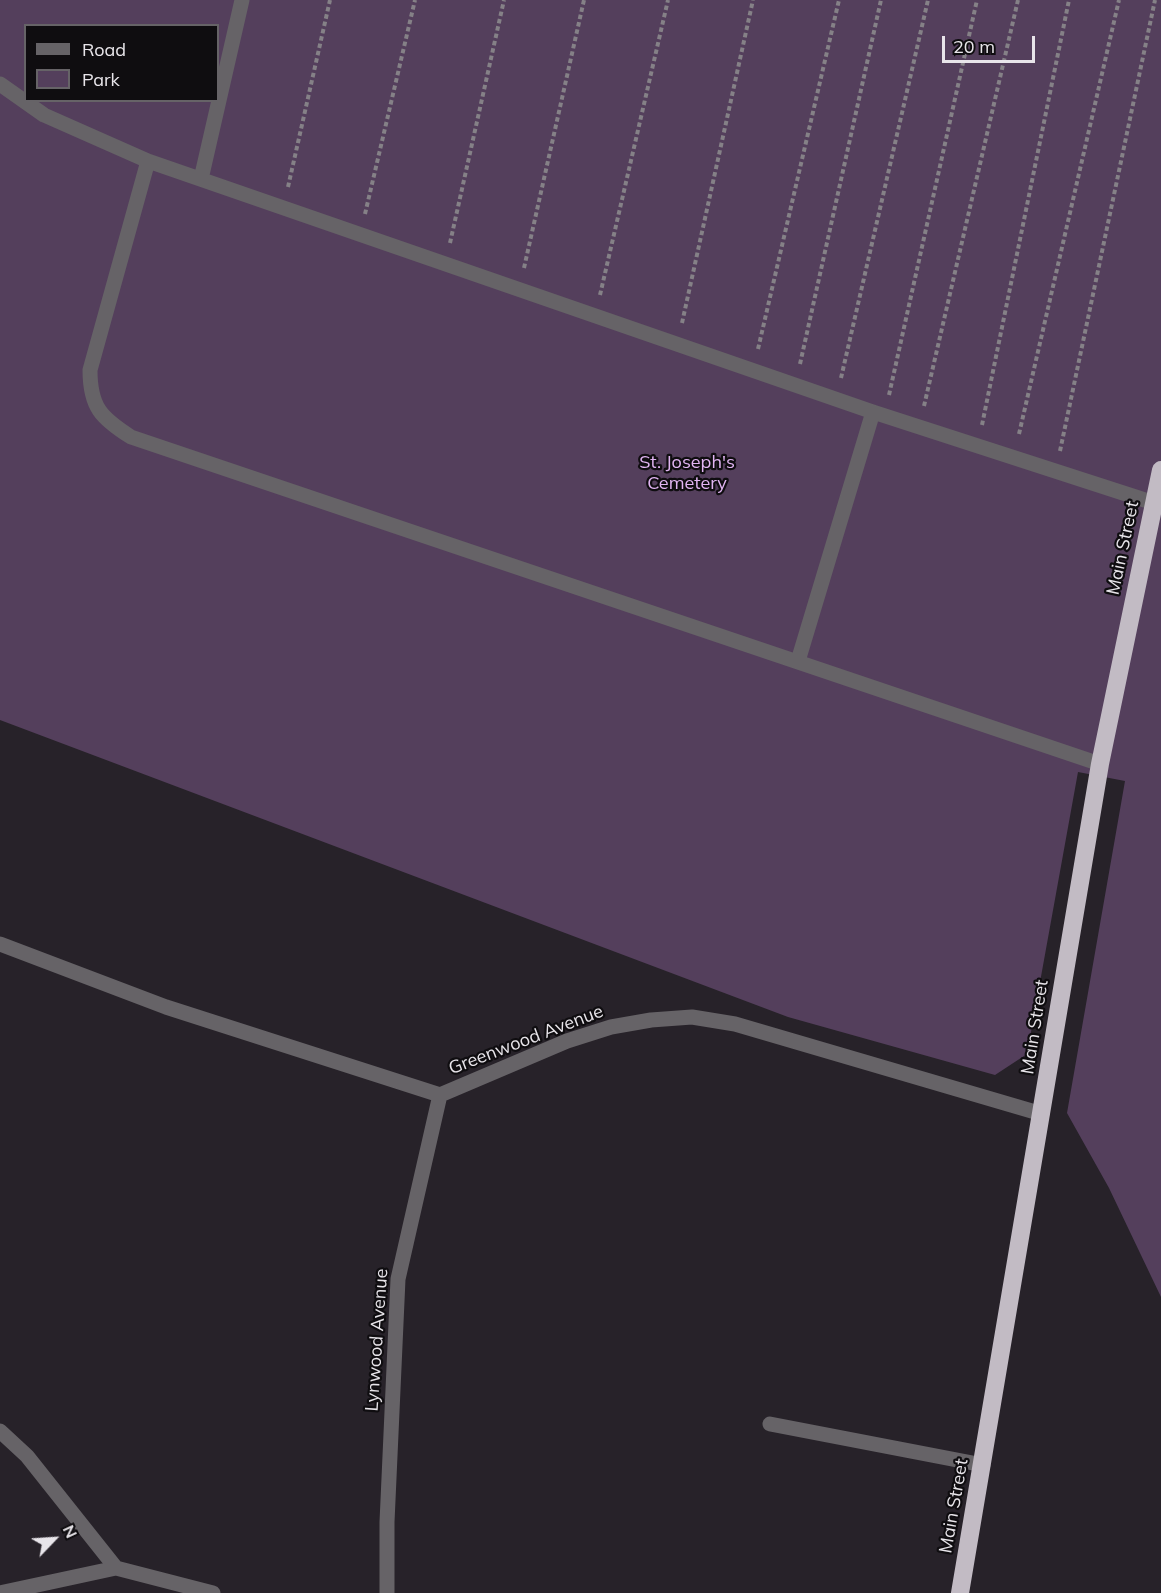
<!DOCTYPE html>
<style>
body{margin:0}
#map{position:relative;width:1161px;height:1593px;overflow:hidden;background:#272229;font-family:Mulish,sans-serif}
canvas{display:block}
.legend{position:absolute;left:24px;top:24px;width:195px;height:78px;box-sizing:border-box;background:#0f0d10;border:2px solid #666367;margin:0;padding:8px 10px;list-style:none;font-size:18px;color:#e8e5ea}
.legend li{display:flex;align-items:center;gap:12px;height:30px}
.legend b{width:30px;border:2px solid #666367}
.north{position:absolute;left:24px;top:1509px;width:60px;height:60px;-webkit-text-stroke:4px #0f0d10;paint-order:stroke;rotate:65deg;font-size:16px;font-weight:700;line-height:24px;text-align:center;color:#e8e5ea}
.north::after{content:'';display:block;margin:auto;width:21px;height:27px;background:#e8e5ea;clip-path:polygon(50% 0,100% 100%,50% 72%,0 100%)}
.scale{position:absolute;left:942px;top:36px;width:93px;height:27px;box-sizing:border-box;border:3px solid #e8e5ea;border-top:0;padding-left:8px;font-size:18px;line-height:21px;white-space:nowrap;color:#e8e5ea;-webkit-text-stroke:4px #0f0d10;paint-order:stroke}
</style>
<div id="map">
<canvas width="1161" height="1593"></canvas>
<ul class="legend">
<li><b style="height:8px;background:#666367"></b>Road</li>
<li><b style="height:16px;background:#543f5c"></b>Park</li>
</ul>
<div class="north">N</div>
<div class="scale">20 m</div>
</div>
<script>
const context = document.querySelector('canvas').getContext('2d');
context.lineJoin = 'round';
function fill(path, color) { context.fillStyle = color; context.fill(path, 'evenodd'); }
function trace(path, color, width, dash) { context.strokeStyle = color; context.lineWidth = width; context.lineCap = dash ? 'butt' : 'round'; context.setLineDash(dash || []); context.stroke(path); }
function write(font, color, halo, rows, align = 'center') {
  context.font = font + ' Mulish,sans-serif'; context.lineWidth = 4.5; context.setLineDash([]); context.textBaseline = 'middle'; context.strokeStyle = halo; context.fillStyle = color; for (const [text, x, y, turn = 0] of rows) {
    context.save(); context.translate(x, y); context.rotate((+turn || 0) * Math.PI / 180); context.textAlign = isNaN(turn) ? turn : align; if (halo) context.strokeText(text, 0, 0); context.fillText(text, 0, 0); context.restore();
  }
}
const green = new Path2D(`
 M0 0H1161V1297L1109 1188 1067 1113 1125 781 1078 772 1027 1054 995 1075 788 1017 0 720ZM26 26H218V100H26Z`);
const path = new Path2D(`
 M288 187 330 0
 M365 214 415 0
 M450 243 504 0
 M524 268 584 0
 M600 295 668 0
 M682 323 753 0
 M758 349 839 0
 M800 364 881 0
 M841 378 928 0
 M889 395 977 0
 M924 406 1018 0
 M982 425 1069 0
 M1019 434 1119 0
 M1060 451 1155 0`);
const minor = new Path2D(`
 M0 84 44 115 148 161
 M201 179 242 0
 M798 661 873 412
 M1100 764 131 437C101 418 90 407 90 370L148 161 873 412 1154 503
 M0 944 166 1007 440 1095 567 1041 611 1027 651 1020 692 1017 735 1024 1042 1114
 M770 1424 983 1465
 M0 1431 27 1456 116 1568
 M0 1593 116 1568 213 1593
 M387 1593V1522L398 1279 440 1095`);
const highway = new Path2D(`
 M960 1593 1100 764 1161 470`);
const parkNames = [
 ["St. Joseph's",687,463],
 ["Cemetery",687,484]
];
const streetNames = [
 ["Main Street",1123,548,-78],
 ["Main Street",1035,1027,-81],
 ["Greenwood Avenue",526,1040,-21],
 ["Lynwood Avenue",377,1340,-86],
 ["Main Street",954,1506,-80]
];
fill(green, '#543f5c');
trace(path, '#858187', 4, [4.5, 3]);
trace(minor, '#666367', 15);
trace(highway, '#c2bbc4', 18);
write('18px', '#e2b5f3', '#0f0d10', parkNames);
write('18px', '#e8e5ea', '#0f0d10', streetNames);
</script>
